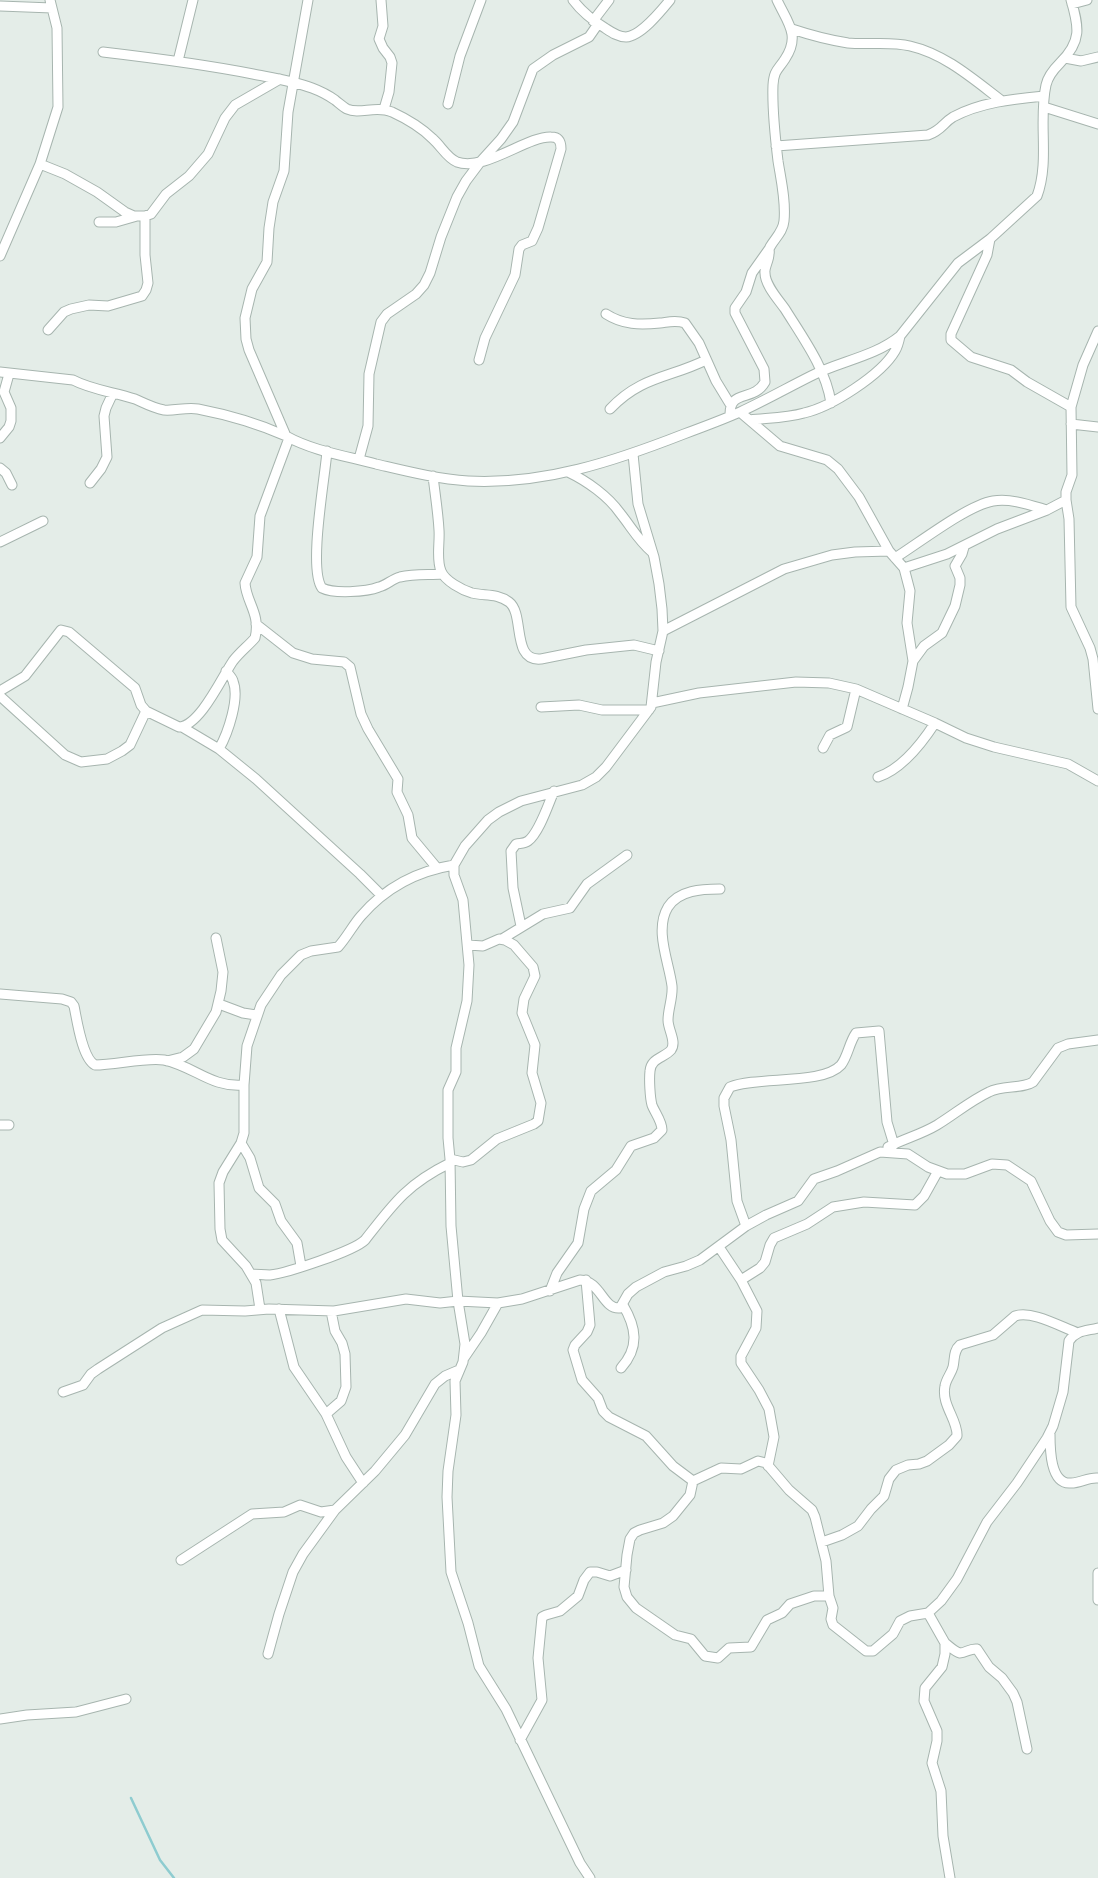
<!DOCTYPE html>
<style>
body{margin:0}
canvas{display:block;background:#e4ede8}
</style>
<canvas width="1098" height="1878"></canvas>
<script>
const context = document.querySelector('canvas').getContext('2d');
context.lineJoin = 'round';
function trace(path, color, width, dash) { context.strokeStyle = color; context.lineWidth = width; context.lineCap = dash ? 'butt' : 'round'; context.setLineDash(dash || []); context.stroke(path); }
const stream = new Path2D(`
 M131 1798 160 1860 174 1878`);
const minor = new Path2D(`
 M308 0 288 112 284 171 273 202 269 228 267 262 252 289 245 318 246 339 249 350 286 436C313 451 346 456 376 464 406 471 437 479 468 481 544 485 615 461 684 434 703 427 722 420 740 412 764 401 787 388 811 376 840 361 874 357 900 336L958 263 990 239 1037 196C1050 161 1038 121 1046 85 1048 76 1054 69 1060 63 1082 41 1079 27 1071 0
 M381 0 383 26 379 39 383 48 390 57 392 63 389 92 384 109
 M573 0C582 12 592 20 605 28 611 32 618 37 626 37 641 36 661 11 670 0
 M777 0C787 22 801 35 785 59 778 70 774 70 773 85 772 110 775 136 778 161 781 180 786 201 784 221 783 232 775 238 770 247 768 251 770 250 769 254 769 261 764 267 765 273 765 285 778 299 785 309 803 338 826 369 831 403
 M1072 4 1087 0
 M0 6 52 8
 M593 21 609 0
 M792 29C810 35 829 40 848 43 869 45 890 41 910 46 945 54 973 79 1002 101
 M103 52C154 58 203 64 253 74 273 78 293 81 312 88 320 91 328 95 335 100 339 103 343 107 347 109 360 115 375 105 392 112 405 118 422 128 433 139 441 146 447 158 457 162 484 172 527 136 551 137 559 137 561 142 561 149L538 228 532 241 522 245 519 249 515 275 485 338 479 360
 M1065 58 1081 61 1098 57
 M178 61 193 0
 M448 104 460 56 481 0
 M1044 107 1098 124
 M776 146 928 135C942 130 943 123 953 117 981 102 1014 99 1044 96
 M40 164 65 174 97 192 125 212 134 216H145L151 214 166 194 189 176 208 154 225 118 235 105 280 79
 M99 222H116L137 216
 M990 239 987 255 951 334V340L971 357 1011 370 1027 382 1071 407
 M0 256 40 164 58 107 57 28 50 0
 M606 314C623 325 640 325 660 323 669 322 676 320 685 323L699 343 716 381 730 404
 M48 330 64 312 71 309 89 305 108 306 142 296 146 290 148 283 145 255V216
 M1098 331 1083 365 1071 407 1072 475 1066 492V500L1069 519 1071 607 1090 648 1093 659 1098 709
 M0 372 73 380C92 390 114 392 135 399 144 403 153 408 164 410 175 411 186 407 198 409 229 415 257 423 286 436
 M610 409C641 376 670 378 706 360
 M740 412 780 446 827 460 838 469 859 497 889 551 904 568 910 591 907 623 913 661 908 687 902 709
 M730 416C729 388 753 403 765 382L764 369 735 313V308L746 292 752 273 769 249
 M750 420C768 418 787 418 804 413 831 407 881 375 895 351 898 346 899 341 900 336
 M1071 424 1098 427
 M0 438 9 427 11 421V408L4 392 9 374
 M327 451C325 478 308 569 322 588 334 594 366 592 379 587 387 585 392 579 400 577 414 574 428 575 442 574
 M359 459 368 426 369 374 381 322 387 314 416 294 424 285 430 273 441 237 457 197 466 181 481 161 501 139 513 122 533 69 553 55 589 37 598 24
 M0 468 6 473 12 485
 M568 472C587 481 608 496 620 513 632 528 638 540 652 552
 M433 476C435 494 438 512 439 530 440 543 436 559 441 571 445 581 462 590 472 593 485 596 497 593 509 602 525 614 511 662 541 659L586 650 634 645 659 651
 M90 483 101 469 107 457 104 416 106 408 113 393
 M0 542 43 521
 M895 558C919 543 968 505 993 501 1011 498 1030 505 1047 510
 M904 568 947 554 997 529 1047 510 1066 500
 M256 624 293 653 312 659 344 662 350 667 361 714 368 729 398 779 397 792 408 815 412 838 437 868
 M663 631 784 569 832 555 855 552 889 551
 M913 661 924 646 942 633 955 606 960 585V578L955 566 962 554 964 547
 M0 691 25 676 61 630 69 632 135 688 141 705 146 711 179 727C200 726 222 677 233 661 240 652 248 646 255 638 261 614 246 602 245 583L257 557 260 516 289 438
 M0 696 65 755 81 762 107 759 122 751 130 745 146 711
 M652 703 699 693 796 682 829 683 856 689 935 723 966 738 994 747 1068 764 1098 781
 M541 707 579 705 602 710H649
 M182 727 219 749 256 779 360 874 381 895
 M823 748 830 735 847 727 856 689
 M219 749C228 733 240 698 233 681 232 677 228 674 226 671
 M878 777C902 769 922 743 935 723
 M521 926 513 888 511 851 516 844C520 843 524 844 528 841 539 833 548 805 554 791
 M502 939 543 914 570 908 587 884 627 855
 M0 994 62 999 71 1002 74 1006C77 1020 82 1058 95 1065 115 1065 147 1057 164 1060 194 1066 211 1088 244 1085
 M219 1004 243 1013 256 1015
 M167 1061 183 1057 194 1049 216 1012 221 991 223 972 216 938
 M0 1125H9
 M241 1143 250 1158 259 1188 275 1204 281 1221 297 1243 301 1266
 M888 1147C904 1139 922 1134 937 1125 955 1114 970 1101 989 1092 1002 1085 1023 1089 1033 1082L1058 1048 1068 1044 1098 1040
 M450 1159 463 1162 471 1160 497 1139 534 1124 538 1121 541 1103 532 1073 535 1045 522 1013 524 999 535 976 533 967 514 945 505 940 499 939 483 946 468 945
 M746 1226 737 1201 731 1140 724 1106V1098L730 1087C758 1076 823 1085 841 1065 848 1056 849 1043 856 1033L879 1031 887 1122 894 1145
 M719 1247 741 1280 757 1311 756 1328 741 1356V1363L759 1390 769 1409 774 1437 768 1466
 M251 1274C257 1274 264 1275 270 1275 287 1273 354 1251 365 1240 393 1204 407 1184 450 1163
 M586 1280 590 1325 587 1332 575 1345 573 1350 582 1380 598 1398 603 1411 609 1417 646 1436 673 1466 693 1481 721 1468 741 1469 758 1461 766 1463 789 1490 812 1510 815 1517 826 1561 829 1596 833 1608 831 1619 833 1625 866 1651H873L893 1634 900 1621 910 1616 928 1613 941 1601 957 1579 987 1522 1017 1483 1047 1438 1053 1426 1063 1392 1069 1341C1076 1330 1087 1331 1098 1328
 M741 1280 760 1268 765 1262 770 1245 774 1238 807 1224 833 1207 864 1202 915 1205 924 1196 938 1171
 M550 1291 557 1273 578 1243 584 1209 591 1191 616 1170 631 1146 654 1138 662 1130C662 1121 655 1113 652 1105 650 1098 649 1079 650 1071 651 1058 664 1058 671 1050 677 1042 668 1030 668 1020 668 1009 673 998 672 986 669 962 654 930 668 907 679 890 702 889 720 889
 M260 1309 256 1283 246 1266 222 1240 220 1229 219 1183 223 1172 241 1143 244 1133V1085L247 1046 261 1005 281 975 301 955 311 951 338 947C347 937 353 925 361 916 386 887 417 871 454 865
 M279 1309 294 1367 326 1414 346 1457 363 1483
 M464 1358 481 1333 498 1303
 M621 1368C640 1347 636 1327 623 1305
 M63 1392 83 1385 91 1374 98 1369 162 1328 202 1310 245 1311 269 1309 334 1311 406 1299 440 1303 458 1301 498 1303 522 1299 580 1280C601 1281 603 1310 620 1308L628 1294 636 1287 664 1272 686 1266 700 1260 746 1226 766 1215 798 1201 814 1179 837 1171 880 1152 908 1154 928 1167 947 1174H965L992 1164 1007 1165 1031 1181 1050 1221 1058 1232 1066 1235 1098 1234
 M326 1414 341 1401 346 1387 345 1354 342 1343 335 1331 331 1311
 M1050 1434C1050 1448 1050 1485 1071 1483 1081 1483 1088 1477 1098 1478
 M693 1481 690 1495 673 1516 663 1523 640 1530 634 1533 630 1539 627 1555 624 1587 627 1597 636 1608 675 1635 691 1639 705 1656 718 1658 729 1648 751 1647 767 1620 782 1613 790 1604 814 1596H829
 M822 1542 842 1535 858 1526 871 1509 884 1496 889 1479 896 1470 908 1465 919 1464 927 1461 949 1445 957 1436C958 1420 941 1405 945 1386 946 1379 951 1374 953 1367 955 1359 953 1351 960 1345L993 1335 1015 1316C1032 1310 1061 1327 1078 1333
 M181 1560 252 1514 284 1512 300 1505 321 1512 335 1510
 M1098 1573V1600
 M928 1613 945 1643V1654L942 1667 925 1688 924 1701 937 1731V1741L932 1763 941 1791 943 1836 950 1878
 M945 1643C949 1646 955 1652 960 1653 966 1653 970 1648 977 1649L989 1667 1002 1678 1013 1693 1017 1702 1027 1749
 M268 1654 279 1614 293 1572 303 1554 335 1510 375 1471 405 1435 435 1384 445 1376 459 1370
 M0 1719 27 1715 76 1712 126 1699
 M520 1740 542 1700 538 1658 542 1617 546 1615 560 1611 578 1596 584 1580 590 1572H597L610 1576 626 1570
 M590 1878 580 1863 506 1709 479 1666 468 1623 451 1572 447 1497 448 1471 456 1415 455 1381 463 1362 465 1344 458 1301 451 1226 450 1159 448 1138V1090L456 1072V1048L467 1001 469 965 463 900 454 875V865L465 846 488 820 499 812 521 801 582 785 596 777 606 767 651 707 656 662 663 631 662 609 659 584 654 557 638 504 633 454`);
trace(stream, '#8eccd0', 2.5);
trace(minor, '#a7b5af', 11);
trace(minor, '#fff', 9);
</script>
